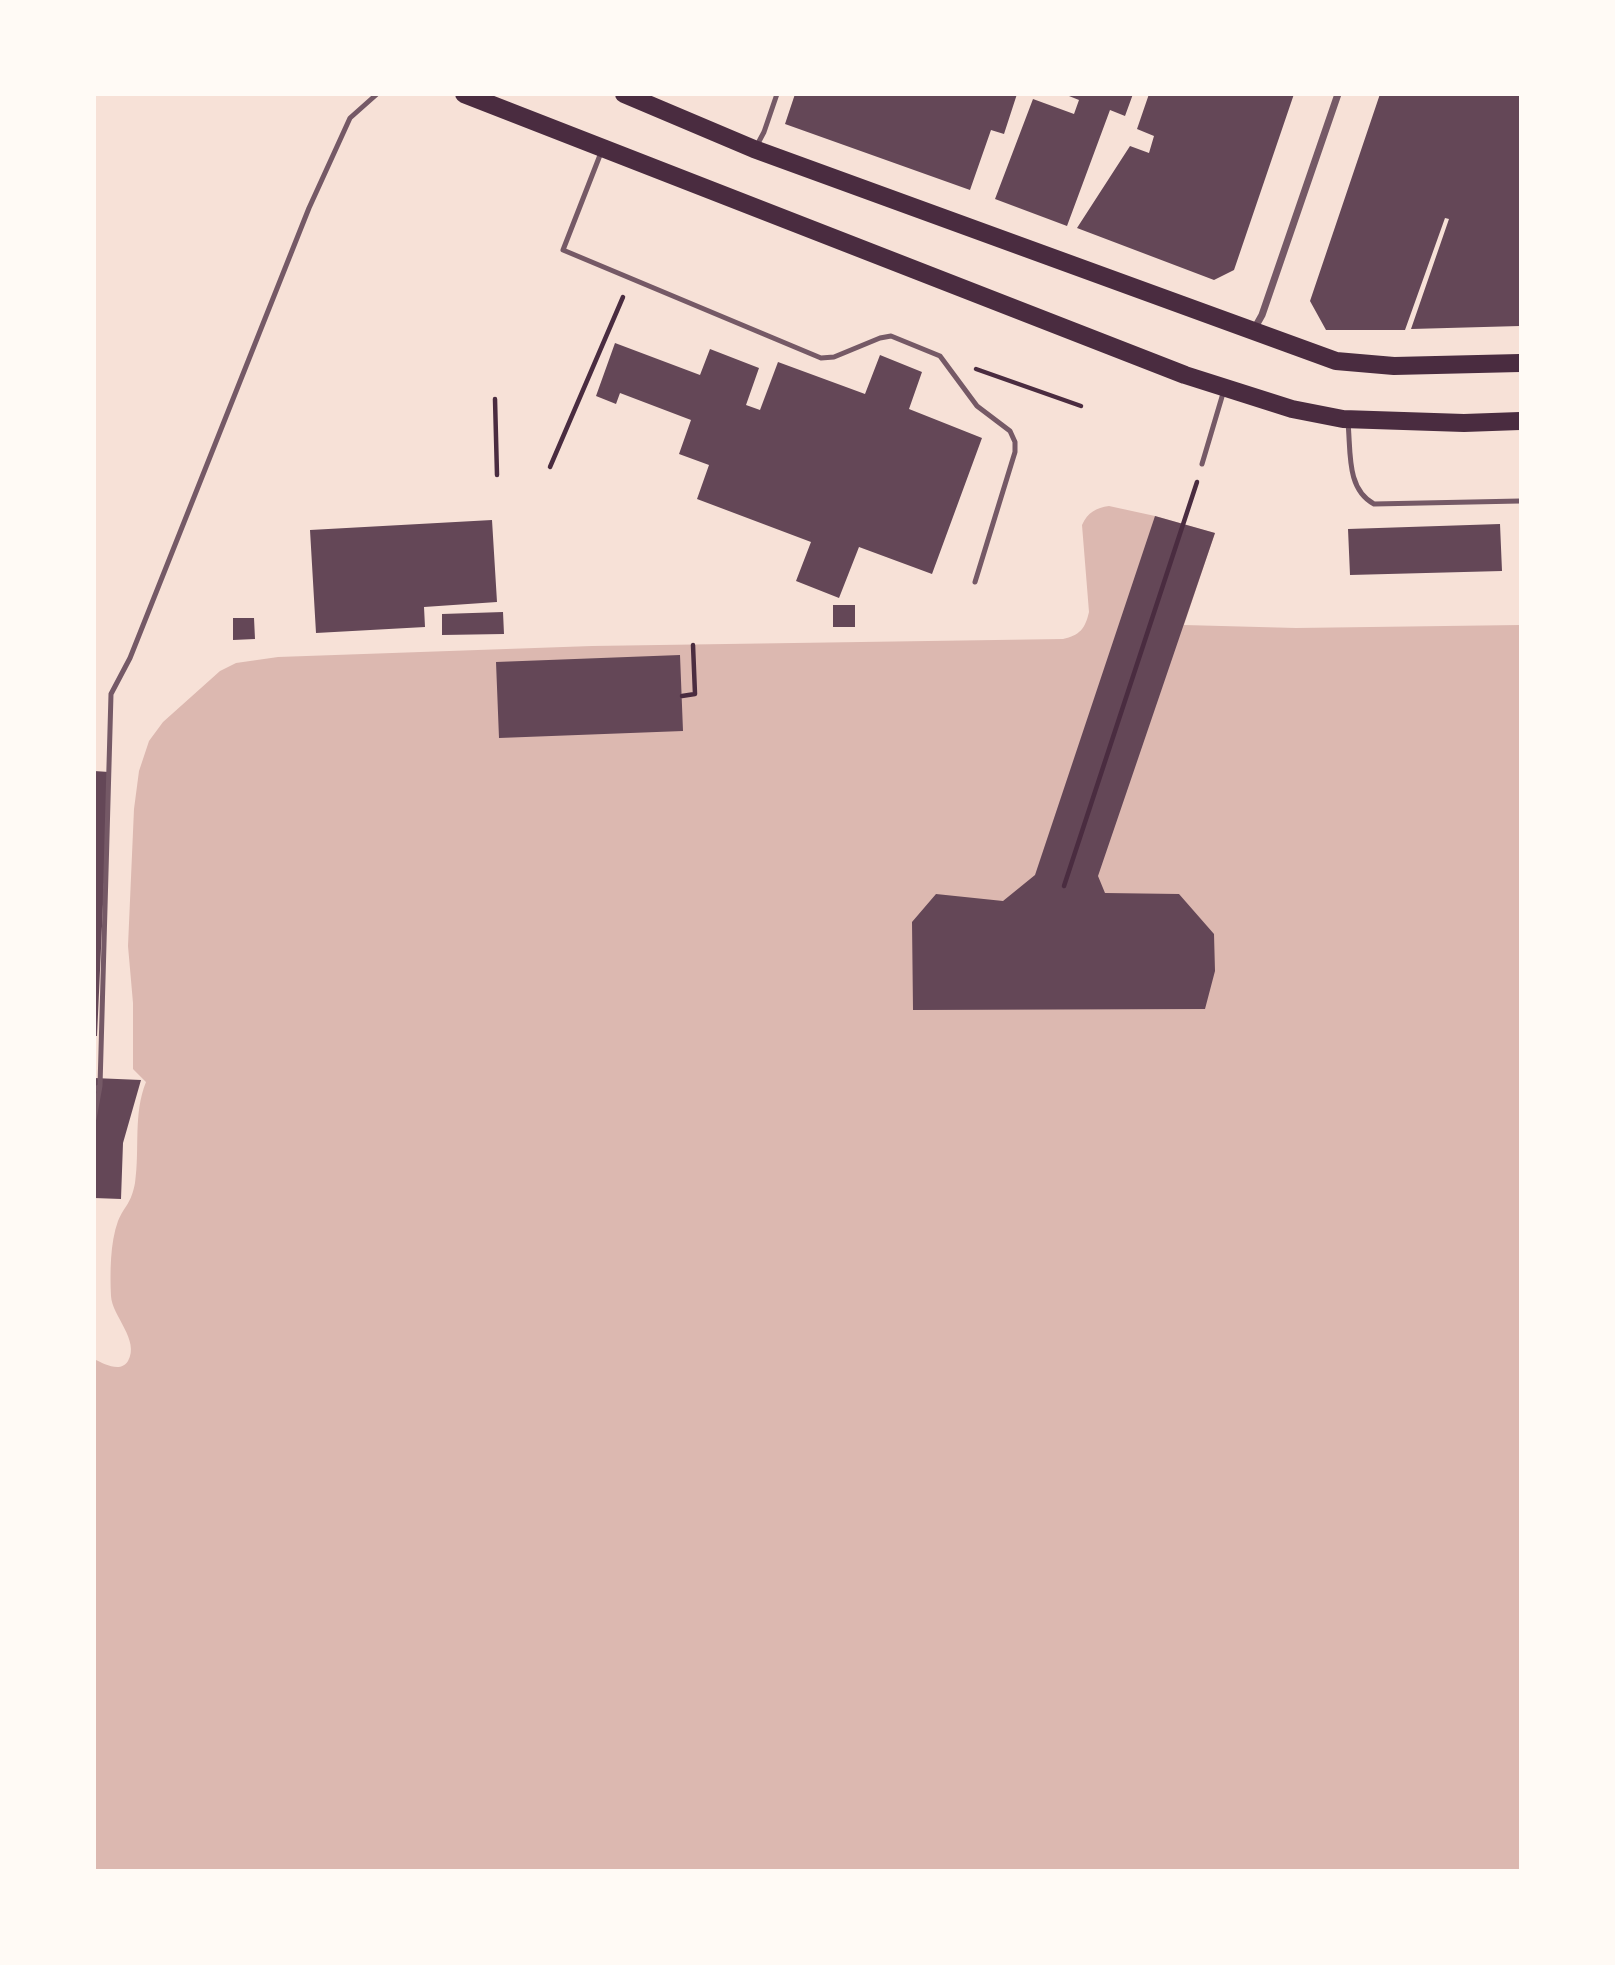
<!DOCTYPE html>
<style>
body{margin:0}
#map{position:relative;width:1615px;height:1965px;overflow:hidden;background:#f7e1d7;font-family:Montserrat,sans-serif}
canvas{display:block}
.frame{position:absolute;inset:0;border:96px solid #fffaf5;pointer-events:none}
</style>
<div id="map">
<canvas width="1615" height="1965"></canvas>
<div class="frame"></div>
</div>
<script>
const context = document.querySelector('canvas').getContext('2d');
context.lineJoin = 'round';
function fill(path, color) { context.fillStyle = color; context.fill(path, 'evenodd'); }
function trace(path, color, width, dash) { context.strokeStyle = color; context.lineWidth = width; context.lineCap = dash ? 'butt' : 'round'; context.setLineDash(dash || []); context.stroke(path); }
const water = new Path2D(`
 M1109 506 1155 516 1215 533 1184 625 1296 628 1520 625V1870H95L94 1359C104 1364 121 1373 128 1361 140 1340 112 1316 111 1296 110 1273 110 1243 118 1221 125 1205 131 1204 135 1183 140 1149 133 1114 146 1082L133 1069V1003L128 946 134 809 139 771 149 741 163 722 220 671 236 663 278 657 592 646 1063 639C1080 635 1085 629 1089 612L1082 525C1088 512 1096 508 1109 506Z`);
const building = new Path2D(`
 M795 94H1017L1004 134 991 130 970 190 785 124Z
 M1064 94H1133L1125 116 1110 110 1067 226 995 199 1033 99 1074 114 1079 100Z
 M1149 94H1294L1234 270 1214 280 1077 228 1130 146 1149 153 1154 136 1137 129Z
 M1380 94H1520V326L1411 329 1449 219 1445 218 1405 330H1326L1310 301Z
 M615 343 700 375 710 349 759 368 746 405 760 410 778 362 865 394 880 355 922 372 909 409 982 438 932 574 859 547 839 598 796 581 811 542 697 499 709 465 679 454 691 420 620 393 616 404 596 396Z
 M1155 516 1215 533 1098 876 1105 893 1179 894 1214 934 1215 971 1205 1009 913 1010 912 922 936 894 1003 901 1035 875Z
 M492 520 497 602 424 607 425 627 316 633 310 530Z
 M1500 524 1502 571 1350 575 1348 529Z
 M833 605H855V627H833Z
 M503 612 504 634 442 635V614Z
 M233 618H254L255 639 233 640Z
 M680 655 683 731 499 738 496 662Z
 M94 771 109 772 97 1036H94Z
 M94 1078 141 1080 123 1143 121 1199 94 1198Z`);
const path = new Path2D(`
 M976 369 1081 406
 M495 399 497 475
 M550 467 623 297
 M682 696 695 694 693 645
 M1064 886 1197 482`);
const service = new Path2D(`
 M756 147 764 132 777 94
 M602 150 563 250 821 358 834 357 880 338 891 336 940 356 977 406 1010 431 1015 442V452L975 582
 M1348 423C1351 451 1346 489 1374 504L1520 501
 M1202 464 1224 390
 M100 1086 111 694 130 658 309 208 350 118 377 94
 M94 1090 100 1086 94 1119`);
const minor = new Path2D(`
 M1253 331 1262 315 1338 94`);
const primary = new Path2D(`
 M464 94 1185 375 1292 409 1343 419 1464 423 1520 421
 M624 94 754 149 1336 361 1394 366 1520 363`);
fill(water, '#dcb8b0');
fill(building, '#644757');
trace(path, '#4a2c40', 4.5);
trace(service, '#755966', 5);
trace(minor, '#755966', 7);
trace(primary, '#4a2c40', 18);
</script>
